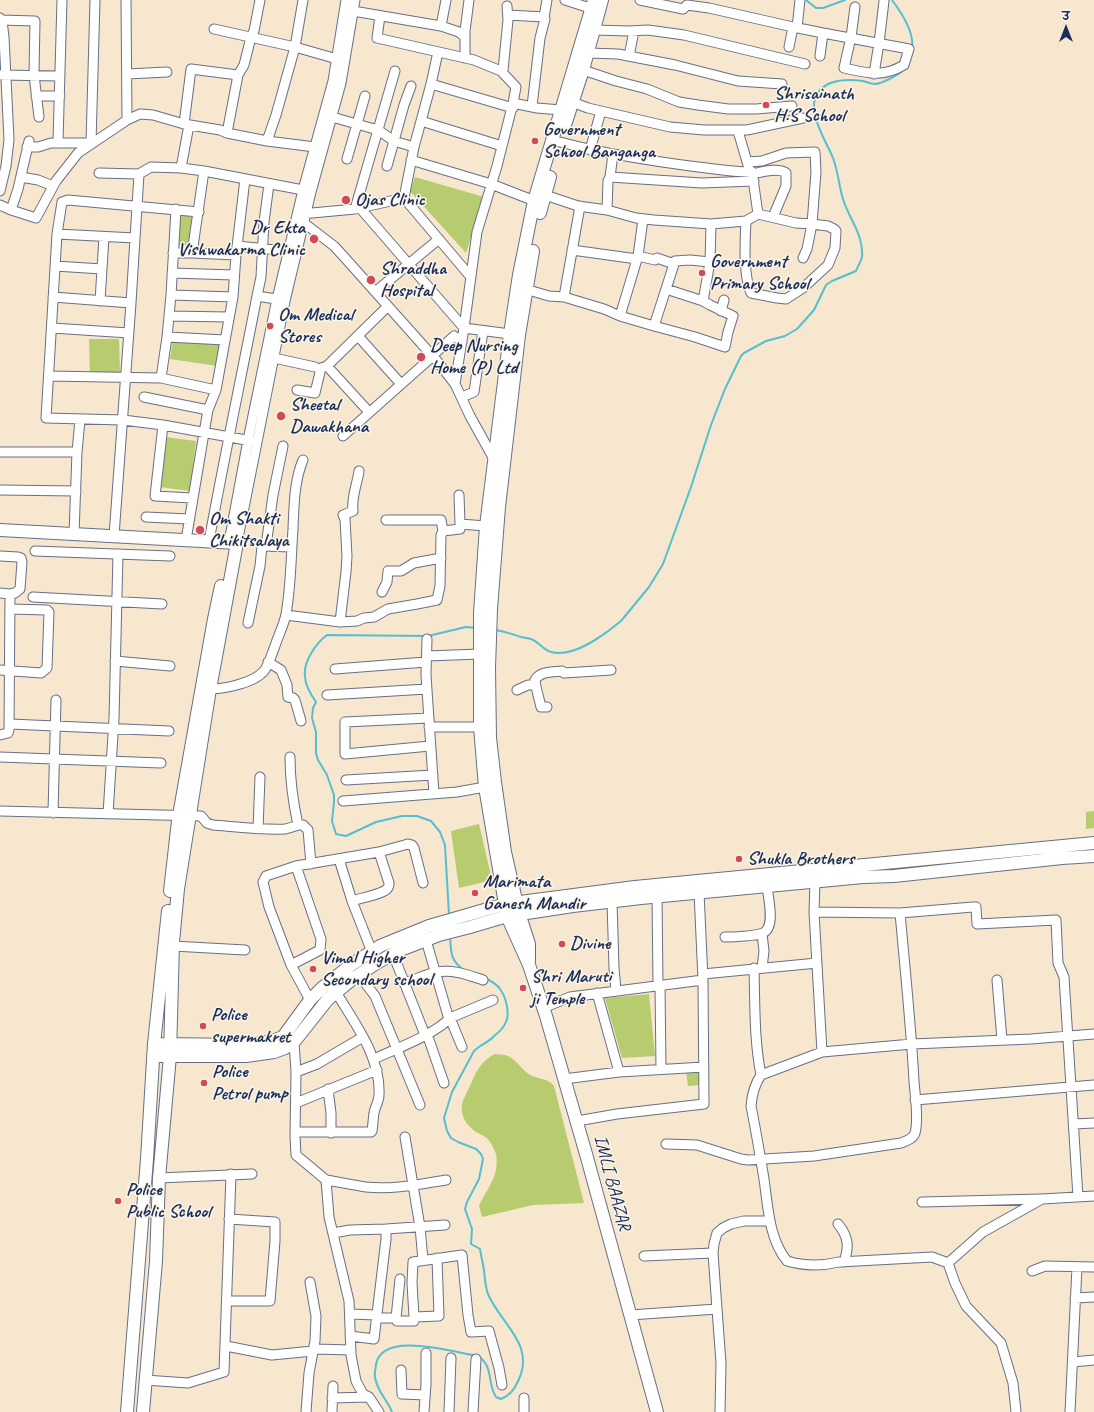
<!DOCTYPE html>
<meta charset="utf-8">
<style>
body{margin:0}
#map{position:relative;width:1094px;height:1412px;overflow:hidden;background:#f6e7ce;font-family:Caveat,"Playpen Sans Deva",sans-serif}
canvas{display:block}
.north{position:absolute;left:1046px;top:8px;width:40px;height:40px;-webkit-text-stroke:3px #fcf5e5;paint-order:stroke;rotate:0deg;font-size:11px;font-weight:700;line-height:16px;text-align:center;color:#1b2f5e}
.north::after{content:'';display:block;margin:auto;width:14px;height:18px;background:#1b2f5e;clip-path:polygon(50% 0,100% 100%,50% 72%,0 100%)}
</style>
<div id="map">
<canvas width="1094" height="1412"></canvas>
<div class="north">उ</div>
</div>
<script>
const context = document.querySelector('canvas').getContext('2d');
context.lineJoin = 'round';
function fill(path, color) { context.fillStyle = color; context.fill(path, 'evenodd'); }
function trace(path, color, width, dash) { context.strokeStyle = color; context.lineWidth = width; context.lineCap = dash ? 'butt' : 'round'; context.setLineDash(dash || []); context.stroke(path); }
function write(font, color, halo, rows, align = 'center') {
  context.font = font + ' Caveat,sans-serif'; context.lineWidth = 3; context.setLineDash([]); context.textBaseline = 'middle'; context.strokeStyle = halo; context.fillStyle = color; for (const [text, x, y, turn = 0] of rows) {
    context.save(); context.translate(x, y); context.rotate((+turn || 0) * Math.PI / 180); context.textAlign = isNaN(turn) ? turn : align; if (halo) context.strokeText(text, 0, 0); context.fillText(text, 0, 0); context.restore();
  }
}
const green = new Path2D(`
 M415 177 484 197 466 253 410 191Z
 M179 215 193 217 191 246 178 245Z
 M89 339H119L120 373 90 372Z
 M173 340 221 345 218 366 170 359Z
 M165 437 196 441 190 491 159 487Z
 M1094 811V828L1086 829V812Z
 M479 824 492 880 459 888 451 831Z
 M649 994 655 1056 622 1058 605 998Z
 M495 1054C499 1055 504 1054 508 1056 518 1061 522 1071 532 1076 539 1079 550 1079 554 1086L584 1203 533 1205 482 1217 479 1206C487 1188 500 1176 496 1154 494 1148 491 1143 487 1138 484 1136 480 1134 476 1132 467 1126 460 1116 462 1104 464 1097 468 1090 471 1084 476 1071 482 1060 495 1054Z
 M701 1069V1085L688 1086 686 1071Z`);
const stream = new Path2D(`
 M806 0 816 8H823L845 0
 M892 0C901 12 915 32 912 49
 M495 630C504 631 512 634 521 637 525 638 530 638 533 640 540 643 543 650 551 652 574 658 604 635 621 621L649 587 663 564 691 487 711 425 725 389 741 356 744 353 766 341 785 336 797 329 814 310 826 285 832 281 856 271C858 266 861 261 862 257 864 235 849 219 843 199 839 186 838 171 833 158 826 140 803 108 820 90 830 79 849 79 863 81 867 82 871 84 875 84 881 84 898 75 902 71
 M449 915 445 845 440 832 431 821 417 816H402L376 822 346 836 336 834 332 821 334 802V795L327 775 318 760 316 753V732L312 718 313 708 316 702C311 695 305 685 305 676 303 662 316 643 327 635L428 636 466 627 477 628
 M450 936C451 951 450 961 464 970
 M392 1412C387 1399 377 1392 375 1377 374 1372 376 1369 376 1364 383 1330 455 1353 478 1356 494 1366 487 1384 496 1397L501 1399C511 1395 515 1388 519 1379 535 1344 500 1323 488 1294 485 1286 485 1279 484 1270 483 1263 481 1256 480 1249L471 1244 472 1229 465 1209 467 1202 479 1179 483 1159 481 1154 476 1149 458 1142 451 1138 447 1131 444 1118 452 1092 474 1051C480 1045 489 1042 494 1036 498 1033 504 1027 506 1022 510 1013 506 997 500 989 497 984 491 981 485 978`);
const minor = new Path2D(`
 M126 0 127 120
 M565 0 596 10
 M640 0 683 9 687 5 709 8 793 27 789 47
 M348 12 353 11 441 26 459 32 465 37
 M508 15 544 17
 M380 16 377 38 474 60 501 71 516 87 513 103 537 108 561 110
 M0 18 2 21 4 37 9 140 6 166 0 191
 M0 20 35 21 34 75 39 117
 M441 26 446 0
 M793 27 823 33 820 56
 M797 28 800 0
 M214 29 295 47 337 59
 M594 30 629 31 648 30 684 35 805 64
 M823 33 909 49 904 65C882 78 867 73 844 68L851 37 855 7
 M438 52 431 84 414 147 404 198 470 276
 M588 53 618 54 675 65 738 81 782 84
 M629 56 634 31
 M465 58V31L469 0
 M583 70 616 81 647 89 679 102 698 105 728 109H756L792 106
 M501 71 503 70 508 20 507 6
 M127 74 167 72
 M874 74 879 43 884 1
 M0 75 60 76
 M431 84 513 108
 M36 96H60
 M572 102 588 108 670 127 704 130H747L803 118
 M532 106 540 38 545 19 544 17 547 0
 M326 117H332L378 130 394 141 414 147
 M421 121 502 146
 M184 124 191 69 238 75
 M227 133 238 75 244 65 251 37 254 31 260 0
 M267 141 276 115 295 47 303 0
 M58 142 62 0
 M560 142C605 154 651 161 698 167 715 169 733 172 750 172L738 131
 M91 143 95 0
 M27 147H38L51 143H91
 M590 150 601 111
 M347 159 365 96
 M411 160 491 184 540 203
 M747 162 762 161 786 153 815 152 816 172 812 224 796 223 758 214 752 172H750
 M387 166 404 105 411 86
 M181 168 189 125
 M204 171 192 253 236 255
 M99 173 139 174
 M752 174C761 172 779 167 786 173V186L773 217
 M21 177 38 180 53 186
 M610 177 702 183 754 181
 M545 195 578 206 607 210 608 181 610 177 613 154
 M0 205 11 210 36 218 56 181 78 153 127 120 140 114 153 115 184 124 220 130 227 133 267 141 315 147
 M360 208 464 328
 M355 209 395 71
 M11 210 18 189 29 141
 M607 210 636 218 654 220 711 224 746 221 758 214
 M199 212 68 200 62 202 57 234 46 418 123 420 163 425 257 442
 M301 214 355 209 404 198
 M746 221C745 241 743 275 751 293L777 298 786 299 803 288 828 265 835 248 836 231 834 229 828 226 812 224 807 249 803 258
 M304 223 334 246 345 258 437 361 455 384 470 416 495 461
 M57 234 135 238
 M237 246 288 251
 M572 250 637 259
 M173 253H192
 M638 256 655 260 657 258 674 264
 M710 262 690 260 675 261 654 326 695 337 725 347 728 332 733 316 710 305 703 301 710 262 711 224
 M55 266 102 269
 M172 273 234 275
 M525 289 549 296 564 297 604 309 620 316 654 326
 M666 289 703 301
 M375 292 439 239
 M171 295 233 297
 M257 296 261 277 264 222 269 184
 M53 297 131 303
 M564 297 580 206
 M100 301 104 237
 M721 311 724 300
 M169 316 229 317
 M620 316 638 256 643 219
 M52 328 129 333
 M464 328 477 232 497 166 513 103
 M358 336 401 384
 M167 337 225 340
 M432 356 454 336 462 342
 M274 358 315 367
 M327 366 369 412
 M49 376 161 378 216 390
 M161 378 167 337 171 295 176 209
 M455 384 464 328 510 334
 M297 390 315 393 321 368 327 366 387 307
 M144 397 208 410
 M462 397 474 392 483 331
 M163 425 155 496 192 498
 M343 436 433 356
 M0 452H77
 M0 490 76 491
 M459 495 460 524
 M146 517 189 519
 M443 531 460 529V524L486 526
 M74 534 77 452 80 420
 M114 536 131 303 139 174 151 167 181 168 204 171 303 190
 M186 540 204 433 208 410 216 390 233 297 236 255 245 179
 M209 541C224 459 241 378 257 296L282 300
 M229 542 248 440 277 299 303 190 333 81 346 0
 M237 543 285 301 311 192 341 83 355 0
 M266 546 273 495 283 446
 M35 551 170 556
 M0 556 18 557 21 558 22 562 20 589 15 593 10 594 9 730 8 733 0 735
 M382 592 387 582 388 571H401L414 563 441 558
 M0 593 10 594
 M33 597 162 604
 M286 615 340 622 357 621 364 618 374 617 388 609 417 604 437 600 440 586 441 535 443 531 441 520H386
 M340 622 346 572 347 556 345 519 343 515 353 511C351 498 357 485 359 471
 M248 623 260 566 262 546 292 547
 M427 639 426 675 434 794
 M427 656 480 654
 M115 661 170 666
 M268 662 281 670 287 685 288 697 293 698 295 700 301 721
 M335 669 426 662
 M0 670 41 673 47 668 49 612 47 610 10 609
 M204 689C220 690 253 684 264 671 269 665 272 653 275 646 278 636 284 625 286 614 291 586 291 557 293 529 294 507 294 481 303 460
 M517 690 528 685H535
 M327 695 427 689
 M547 707H541C539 698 536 689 535 680 540 671 553 672 562 671L564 673 611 670
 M429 718 345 722V754L430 746
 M10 724 169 731
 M429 727H480
 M0 757 161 763
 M290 757C290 780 293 802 298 825
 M346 780 433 775
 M343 801 457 792 485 787
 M0 811 201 816 207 823 213 825C237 827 261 830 285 829 292 828 297 824 303 825L308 830 311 864
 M53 813 56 700
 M108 814 114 719 118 554
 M258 829 260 777
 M339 859 352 901 372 952
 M815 881 814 912 822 1052
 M657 896 658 985
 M352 901C360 898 381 895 387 889 389 887 389 886 389 883L379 852
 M612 901 614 968 616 990
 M814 912 900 913 973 907H976L977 924 1056 920 1058 963 1064 977 1078 1197
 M762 934 764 951 762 968
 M725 937C733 937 756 936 763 933 776 927 768 898 767 886
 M426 940 448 1016 450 1018 462 1047
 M173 946 245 950
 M393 954 425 1035
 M291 965 320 950 321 939 296 866
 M754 968C755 1003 754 1040 761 1075
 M703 974 817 963
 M359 975 375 996 420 1105
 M997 980 1002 1040
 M404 983C415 980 426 974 437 972 453 969 468 975 483 980
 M660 985 661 1069
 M597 993 619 1072
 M310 1000 291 965 269 907 263 882 266 876 296 866 379 852 408 844 412 845 414 848 423 883
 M543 1008 570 997 703 980
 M427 1034 444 1083
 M294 1042 296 1072 295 1136 296 1155 326 1180 329 1217 349 1301 351 1355 356 1381 363 1394 369 1397 379 1412
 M374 1059C395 1049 434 1035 450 1018L493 1000
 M296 1072 317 1064 363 1037
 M564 1079 619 1072 704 1067
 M328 1089 331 1113V1133
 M915 1100 1094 1085
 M296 1103 377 1070
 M577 1121 617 1114 704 1104 703 980 699 892
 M1074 1124 1094 1123
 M295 1132H371L372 1131C373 1125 373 1119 374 1113 375 1106 379 1102 379 1095 381 1057 355 1024 336 992
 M405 1137 420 1227 423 1260
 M666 1144 697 1145 741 1159 748 1160 814 1156 901 1143C906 1141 913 1139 915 1133 919 1120 915 1095 914 1081 911 1025 905 969 900 913
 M159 1178 252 1174
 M326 1180C339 1182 352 1185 366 1187 393 1190 420 1184 446 1180
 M922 1202 1041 1199
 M838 1224C849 1237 849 1247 844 1262
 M386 1229 445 1225
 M333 1233 350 1230 386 1229V1239L374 1339 350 1336
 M644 1256 713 1253
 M948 1263 983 1232 1042 1199 1094 1196
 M1032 1271 1045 1266 1094 1267
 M1075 1298 1094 1297
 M227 1301H270L275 1241V1222L229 1219
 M717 1309 721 1363 720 1412
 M351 1314 376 1315
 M630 1315 717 1309 713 1253 714 1244 717 1233 723 1228 731 1224 744 1221H770
 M414 1317 412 1283 413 1262 462 1255 468 1315 471 1332 489 1331 499 1368 502 1385
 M376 1318H396L397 1321H414V1317L439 1316 437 1258
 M396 1318 400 1279
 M226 1346 272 1355 313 1351
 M315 1349 351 1350
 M1073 1362 1094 1360
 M401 1370 402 1394 425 1395
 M145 1380 188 1383 224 1372 231 1174
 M332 1398 368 1397
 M306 1412 309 1373 315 1341 316 1316 310 1282
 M332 1412 333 1386
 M424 1412 426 1384V1353
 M449 1412 451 1358
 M473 1412 476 1359
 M524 1412V1398
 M1016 1412 1013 1383 1001 1343 966 1306 955 1283 948 1263 932 1257 839 1262C822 1266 804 1266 787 1261 769 1239 768 1207 764 1179 760 1155 756 1131 751 1106 752 1094 754 1085 761 1075L822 1052 912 1044 1031 1039 1094 1034
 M1070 1412 1077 1267`);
const major = new Path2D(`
 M594 0 534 201 519 275 510 334 486 526 480 613V727L485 787 507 916 529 965 546 1016 586 1154 657 1412
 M565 125 583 70 602 0
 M540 213 550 177
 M0 530 237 543 210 689 178 889 173 942 170 1056 159 1178 156 1261 143 1412
 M170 891 178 821 214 619 221 586
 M529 961V944L519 913 505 852 495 782 490 738 489 668 491 609 499 507 519 335 533 251
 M154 1044 248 1045 272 1041 283 1037 310 1000 322 988 351 965 380 946 429 926 505 904 635 887 1094 843
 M153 1056H246L274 1052 285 1048 294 1042 328 999 351 980 375 964 398 951 439 935 470 927 507 916 573 906 641 898 863 877 894 876 1062 858 1094 856
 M127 1412 147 1159 154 1044 168 911`);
const markers = [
 [766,105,4,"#d1495b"],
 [535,141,4,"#d1495b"],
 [346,200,5,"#d1495b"],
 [314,239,5,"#d1495b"],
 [702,273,4,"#d1495b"],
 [371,280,5,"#d1495b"],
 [270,326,4,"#d1495b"],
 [421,357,5,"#d1495b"],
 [281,416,5,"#d1495b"],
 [200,530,5,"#d1495b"],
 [739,859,4,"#d1495b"],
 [475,893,4,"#d1495b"],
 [562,944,4,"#d1495b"],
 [313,969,4,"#d1495b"],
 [523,988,4,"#d1495b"],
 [203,1026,4,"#d1495b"],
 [204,1083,4,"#d1495b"],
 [118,1201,4,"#d1495b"]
];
const poiNames = [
 ["Shrisainath",774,94],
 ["H.S School",774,116],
 ["Government",543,130],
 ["School Banganga",543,152],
 ["Ojas Clinic",355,200],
 ["Dr Ekta",305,228,"right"],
 ["Vishwakarma Clinic",305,250,"right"],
 ["Government",710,262],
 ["Primary School",710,284],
 ["Shraddha",380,269],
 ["Hospital",380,291],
 ["Om Medical",278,315],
 ["Stores",278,337],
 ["Deep Nursing",430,346],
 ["Home (P) Ltd",430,368],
 ["Sheetal",290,405],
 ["Dawakhana",290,427],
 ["Om Shakti",209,519],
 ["Chikitsalaya",209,541],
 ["Shukla Brothers",747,859],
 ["Marimata",483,882],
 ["Ganesh Mandir",483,904],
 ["Divine",570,944],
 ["Vimal Higher",321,958],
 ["Secondary school",321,980],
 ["Shri Maruti",531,977],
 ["ji Temple",531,999],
 ["Police",211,1015],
 ["supermakret",211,1037],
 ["Police",212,1072],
 ["Petrol pump",212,1094],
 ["Police",126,1190],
 ["Public School",126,1212]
];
const streetNames = [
 ["IMLI BAAZAR",612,1183,75]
];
fill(green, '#b7cb6f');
trace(stream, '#55bfd1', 2);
trace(minor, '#686f85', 11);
trace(major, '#686f85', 14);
trace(minor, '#fff', 9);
trace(major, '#fff', 12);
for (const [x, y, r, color] of markers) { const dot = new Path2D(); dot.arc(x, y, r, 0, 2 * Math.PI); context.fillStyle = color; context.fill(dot); trace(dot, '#fcf5e5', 1.5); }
write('bold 19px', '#1b2f5e', '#fcf5e5', poiNames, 'left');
write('19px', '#1b2f5e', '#fcf5e5', streetNames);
</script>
